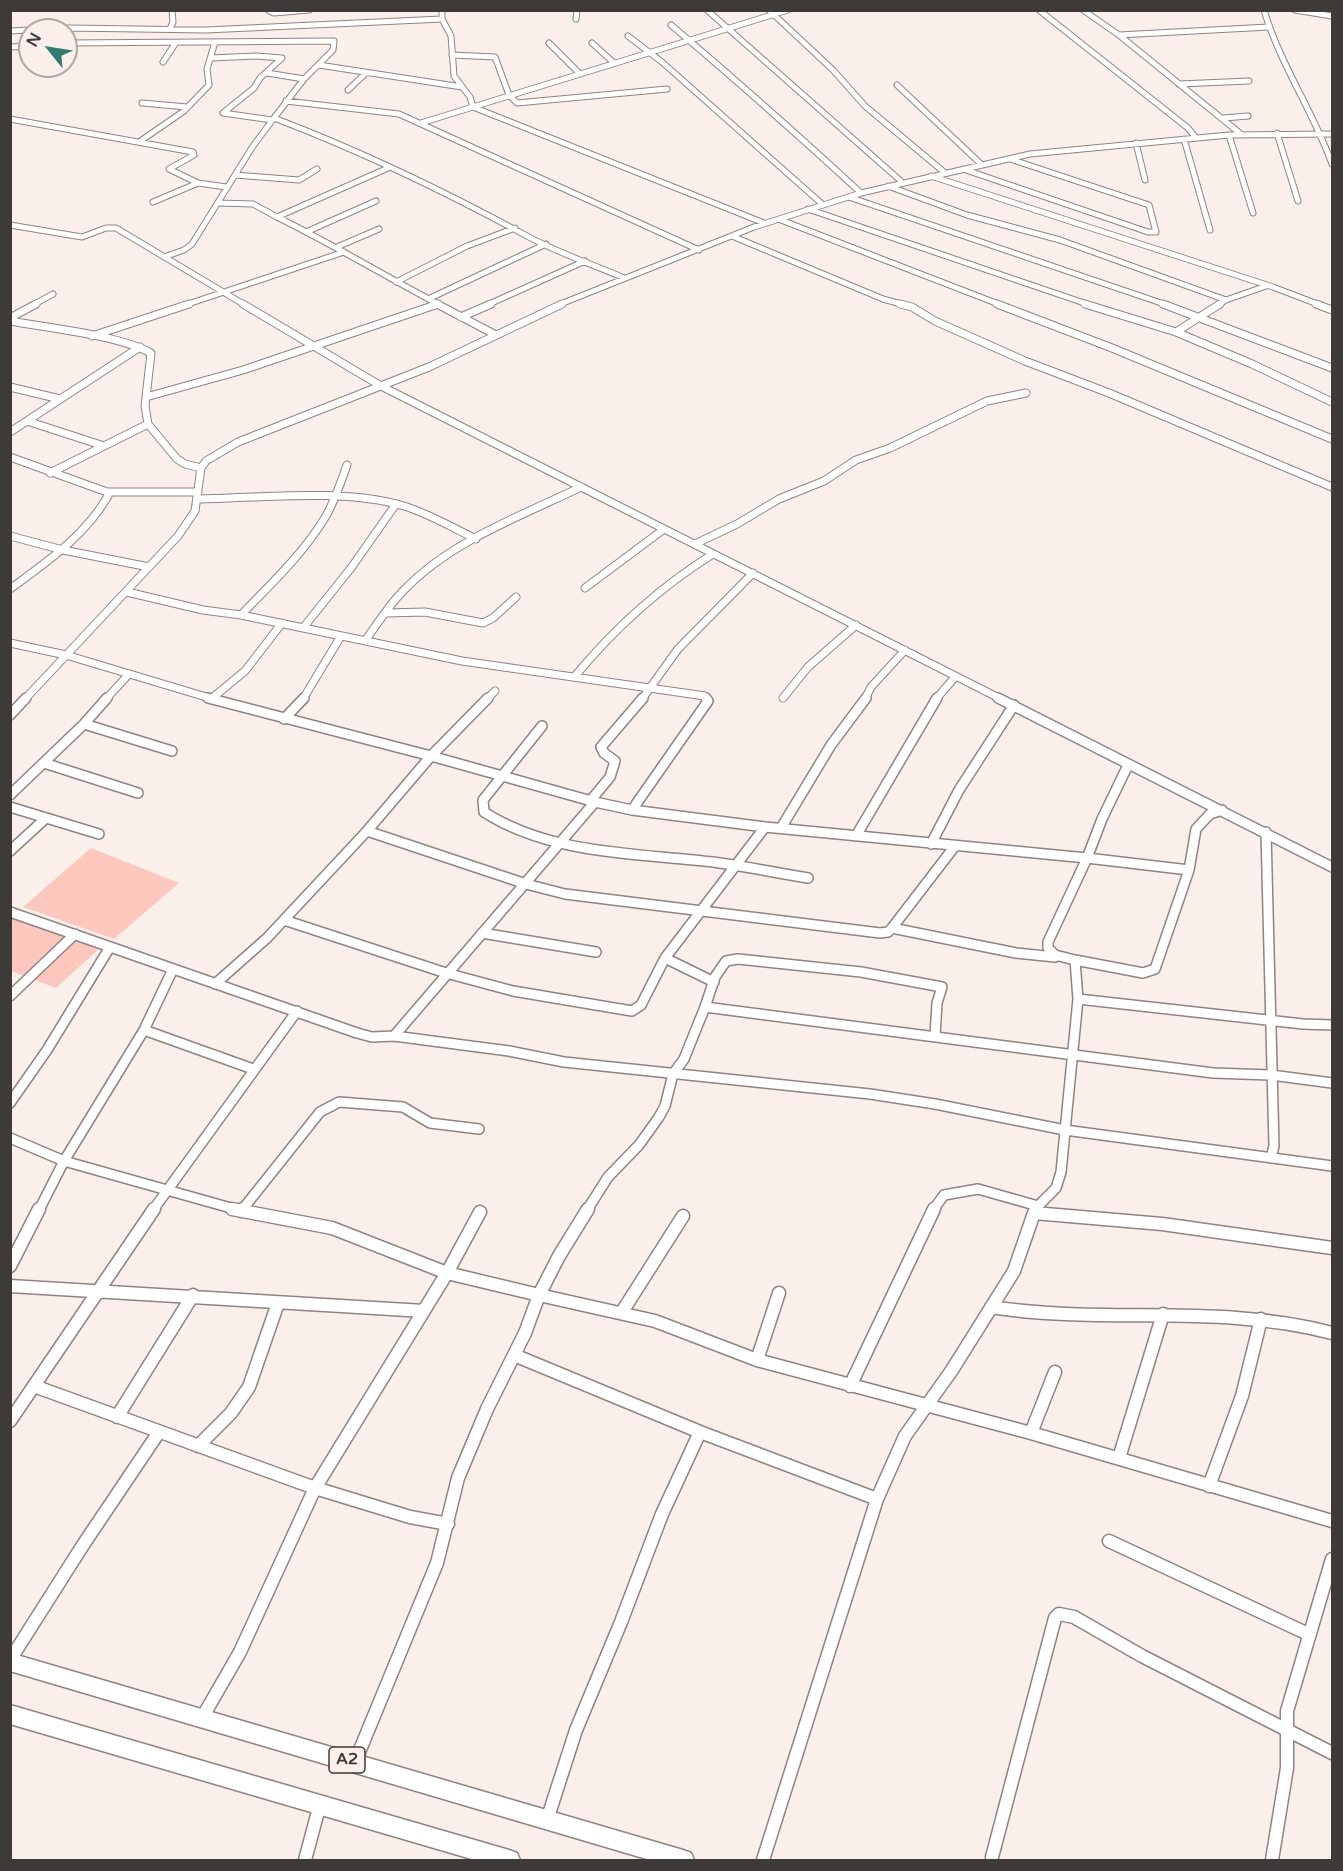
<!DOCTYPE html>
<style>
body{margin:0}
#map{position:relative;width:1343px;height:1871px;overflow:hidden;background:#fbefec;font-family:"Varela Round",sans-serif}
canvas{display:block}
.frame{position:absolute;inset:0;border:12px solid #3e3a38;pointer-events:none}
.north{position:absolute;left:18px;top:18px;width:60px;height:60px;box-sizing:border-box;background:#fbefec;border:2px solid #afa7a4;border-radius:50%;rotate:300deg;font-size:16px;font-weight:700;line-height:24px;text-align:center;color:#3e3a38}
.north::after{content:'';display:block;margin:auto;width:21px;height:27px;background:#377c72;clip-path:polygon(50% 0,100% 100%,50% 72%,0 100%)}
</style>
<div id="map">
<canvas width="1343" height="1871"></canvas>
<div class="frame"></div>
<div class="north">N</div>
</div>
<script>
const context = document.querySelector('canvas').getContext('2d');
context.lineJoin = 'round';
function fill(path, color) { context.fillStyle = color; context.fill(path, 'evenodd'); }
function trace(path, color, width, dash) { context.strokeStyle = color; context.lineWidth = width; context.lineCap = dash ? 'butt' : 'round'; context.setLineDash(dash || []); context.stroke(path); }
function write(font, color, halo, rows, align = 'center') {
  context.font = font + ' "Varela Round",sans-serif'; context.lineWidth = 4.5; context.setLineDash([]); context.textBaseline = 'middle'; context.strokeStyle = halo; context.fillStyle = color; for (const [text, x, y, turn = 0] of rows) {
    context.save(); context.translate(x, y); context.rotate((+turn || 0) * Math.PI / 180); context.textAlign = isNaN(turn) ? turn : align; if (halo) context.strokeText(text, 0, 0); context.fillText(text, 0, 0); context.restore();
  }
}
const green = new Path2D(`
 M91 848 179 883 114 939 23 907Z
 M10 915 100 948 56 988 11 971Z`);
const minorFar3 = new Path2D(`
 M268 10 274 13 309 10
 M442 10V19L451 36 454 76 470 97 473 107 764 223
 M707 10 902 182
 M1039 10 1188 128 1196 138
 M1083 10 1119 35 1242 135
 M1264 10C1280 64 1313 111 1332 164
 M1295 10 1332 16
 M770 11 833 70 865 106 944 172
 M576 19 577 10
 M671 25C736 80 799 136 861 193
 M170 29 173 22 172 10
 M10 31 68 28 206 30 442 19
 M1119 35 1269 27
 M628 36 662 62 822 204
 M66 43 334 41 333 50 304 79 274 118C361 151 446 192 527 236 558 253 592 264 624 278
 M549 43 580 74
 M592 43 614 63
 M10 47 30 46
 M452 55 495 57 509 95 517 103 667 89
 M211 58 256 56 282 58 260 78 254 88 223 113 272 120
 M163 62 175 44
 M319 65 462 87
 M267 73 304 79
 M1179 84 1249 81
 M897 85 981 164
 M348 90 366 73
 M286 101 399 114 699 250
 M142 103 187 107
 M1224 118 1248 116
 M10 119 193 152 194 155 169 169 198 183 226 187
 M421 123 788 10
 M1277 133 1298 201
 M1229 135 1253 213
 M1184 139 1210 230
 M139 142 184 111 209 85 207 69 215 42
 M1136 143 1145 180
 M963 169 1148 232H1156L1149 205 1010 159
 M235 175 299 180 317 169
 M931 176 1273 287 1320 305
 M888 186 967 215 1060 240 1226 300 1266 286
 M849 197 1167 305
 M153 202 198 183
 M219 203 253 204 277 217 388 168
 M808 209 1090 305
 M277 217C332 244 385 276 440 305
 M781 220 1001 305
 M10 225 82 237 106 228H116L245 305
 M306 232 376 201
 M732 236 883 299 905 305
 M337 247 379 229
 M164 257 184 250 192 244 253 146 274 118
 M396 282 467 246 515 228
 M428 299 546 244
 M33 305 53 294
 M185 305 344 252
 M435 305 438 304
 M487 305 585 261
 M558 305 754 227 861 193 1030 154 1229 135 1332 134
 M1218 305 1226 300`);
const minorFar2 = new Path2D(`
 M243 304 381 386 1001 699
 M437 304 496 335
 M900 304 912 307 935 321 1025 361 1109 393 1332 487
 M997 304 1112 348 1332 439
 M1085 304 1176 332 1220 304
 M1163 304 1332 368
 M1316 304 1332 310
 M461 317 491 304
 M10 318 36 304
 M10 321C49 328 118 335 151 353L145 406 148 424 177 459 185 464 201 468
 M1176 332 1252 364 1332 402
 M92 336 189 304
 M10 387 60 399
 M146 397 243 370 438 304
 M27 421 104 446
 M10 432 140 347
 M10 457 107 492H198
 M50 473 148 424
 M197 499C262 498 342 488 404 506 430 514 453 528 476 539
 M10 536 63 550 149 567
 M695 544 737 524 779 499 824 481 856 460 890 448 987 401 1026 393
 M585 588 664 529
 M10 589C47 562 85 536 108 496L107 492
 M127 592 203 610 241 615 462 661 705 696 707 699
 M386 613 425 612 483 623 493 618 516 597
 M241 615C270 585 304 553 326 516 335 500 341 482 347 465
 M303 628 351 568 396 504
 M365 641C377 624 389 605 404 590 451 541 521 516 581 487
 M10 643 66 655 213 699
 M575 676C615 628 660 587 713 554
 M783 698 808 667 856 625
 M25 699 178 536 195 511 201 468 206 461 238 442 429 367 562 304
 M106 699 129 674
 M211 699 245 671 282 623
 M303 699 341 636
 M487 699 495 691
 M642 699 678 649 753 573
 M865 699 871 687 905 650
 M936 699 955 677`);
const minorFar1 = new Path2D(`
 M208 698 431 756 595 802 632 810 765 827
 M998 698 1332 867
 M10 715 26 698
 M284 719 304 698
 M84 724 172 751
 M542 726 483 800 484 812C551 855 637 853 713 862 745 866 776 873 808 878
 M44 763 138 793
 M10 795 84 724 107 698
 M591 800 610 777 615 761 604 753 601 747 643 698
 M10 807 99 834
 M632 810 708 701 706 698
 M781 828 831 745 866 698
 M367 831 526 884 565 894 880 933 888 932 892 928 955 846
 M1266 832 1274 1146 1271 1158
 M856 836 937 698
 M931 844 959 790 1014 705
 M10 851 46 818
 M10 912 357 1033 372 1037 394 1036 595 802
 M284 920 446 973 513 991 632 1011 641 1005 665 958 765 827 1087 858 1102 819 1128 765
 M892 928 1016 953 1055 957
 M482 933 596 952
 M665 958 714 982
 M1075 960 1143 973 1155 969 1189 870 1196 829 1210 814 1222 810
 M215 984 267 938 367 831 431 756 488 698
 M10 996 75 934
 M1078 999 1303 1024 1332 1025
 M144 1030 253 1069
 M394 1036 509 1051 564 1062 870 1094 935 1104 1065 1130 1332 1166
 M935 1036 937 1003 942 987 861 972 738 959 726 961 715 977 705 1007 1213 1073 1271 1075 1332 1083
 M10 1103 47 1050 110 947
 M10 1138 64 1161 238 1210
 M1038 1206 1056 1188 1061 1172 1078 999 1075 960 1055 955 1048 948V942L1087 858 1189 870
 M39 1210 64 1161 144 1030 173 969
 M153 1210 297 1011
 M242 1210 320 1112 339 1102 403 1107 430 1123 479 1129
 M587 1210 608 1177 639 1145 659 1117 665 1106 673 1074 684 1059 705 1007
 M933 1210 944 1195 978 1189 1038 1206 1036 1210`);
const minor = new Path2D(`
 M232 1209 332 1228 447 1273 480 1212
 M241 1211 243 1209
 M1035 1212 1037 1209
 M10 1266 39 1209
 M10 1286 424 1311
 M991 1307C1105 1325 1220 1303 1332 1333
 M622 1312 683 1216
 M514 1355 700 1432 662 1514 621 1622 576 1730 547 1820
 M757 1360 779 1293
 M34 1386 315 1488 410 1517 448 1524
 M850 1386 934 1209
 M117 1417 193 1295
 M10 1421 154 1209
 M700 1432 877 1499
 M1031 1433 1055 1372
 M198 1446 231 1413 249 1387 278 1303
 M1119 1458 1163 1314
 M1209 1486 1242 1396 1261 1319
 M1109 1541 1308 1634
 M10 1660 83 1545 159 1432
 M202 1718 240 1652 315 1488 447 1273 539 1295 559 1256 588 1209
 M355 1762 437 1563 458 1478 487 1409 525 1333 539 1295 655 1321 757 1360 1031 1433 1332 1521
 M992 1857 1055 1618 1059 1614 1074 1617 1142 1656 1332 1753
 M305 1860 320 1804
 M763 1860 877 1499 905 1436 952 1370 1014 1271 1034 1213 1162 1224 1332 1248
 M1272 1860 1287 1768V1711L1332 1559`);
const trunk = new Path2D(`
 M10 1653 683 1850 691 1853 694 1860H650L10 1671Z
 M10 1705 509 1850 517 1853 520 1860H475L10 1724Z`);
const shields = [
 [347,1760,36]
];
const shieldNames = [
 ["A2",347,1760]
];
fill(green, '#fcc7bc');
trace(minorFar3, '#8f8481', 7);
trace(minorFar2, '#8f8481', 9);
trace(minorFar1, '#8f8481', 12);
trace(minor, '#8f8481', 15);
trace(trunk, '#8f8481', 3);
trace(minorFar3, '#fff', 5);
trace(minorFar2, '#fff', 7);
trace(minorFar1, '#fff', 9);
trace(minor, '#fff', 12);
fill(trunk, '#fff');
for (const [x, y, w] of shields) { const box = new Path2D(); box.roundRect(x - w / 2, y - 13, w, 26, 4.5); context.fillStyle = '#fbefec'; context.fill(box); trace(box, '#3e3a38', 1.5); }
write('bold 16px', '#3e3a38', null, shieldNames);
</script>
